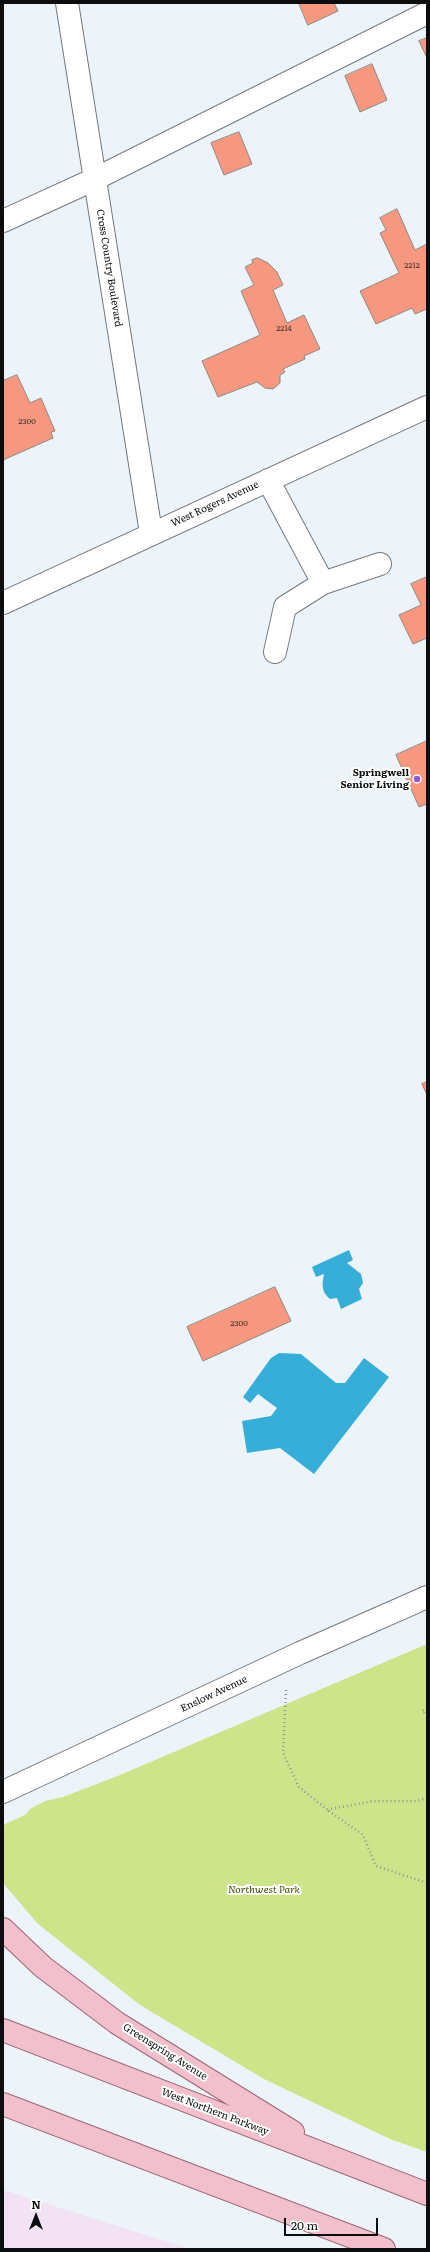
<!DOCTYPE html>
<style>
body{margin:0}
#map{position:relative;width:430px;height:2252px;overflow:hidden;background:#ecf3f9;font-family:Literata,serif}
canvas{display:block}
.frame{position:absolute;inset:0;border:4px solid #0b0d0f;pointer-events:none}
.north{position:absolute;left:16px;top:2196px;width:40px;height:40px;-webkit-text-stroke:3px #fff;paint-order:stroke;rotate:0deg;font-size:11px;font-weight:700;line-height:16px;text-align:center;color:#0b0d0f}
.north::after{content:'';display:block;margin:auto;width:14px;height:18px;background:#0b0d0f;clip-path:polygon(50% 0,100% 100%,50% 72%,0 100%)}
.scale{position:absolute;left:284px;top:2218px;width:94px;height:18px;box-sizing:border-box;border:2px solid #0b0d0f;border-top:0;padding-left:5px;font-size:12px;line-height:14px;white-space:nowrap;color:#0b0d0f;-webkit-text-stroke:3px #fff;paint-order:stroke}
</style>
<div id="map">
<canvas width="430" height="2252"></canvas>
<div class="frame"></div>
<div class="north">N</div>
<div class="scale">20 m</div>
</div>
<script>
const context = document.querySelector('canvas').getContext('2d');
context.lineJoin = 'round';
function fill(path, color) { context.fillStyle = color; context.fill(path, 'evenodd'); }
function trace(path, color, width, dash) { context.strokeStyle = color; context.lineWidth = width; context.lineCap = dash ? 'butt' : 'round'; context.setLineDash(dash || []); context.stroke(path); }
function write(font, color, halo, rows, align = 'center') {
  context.font = font + ' Literata,serif'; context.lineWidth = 4; context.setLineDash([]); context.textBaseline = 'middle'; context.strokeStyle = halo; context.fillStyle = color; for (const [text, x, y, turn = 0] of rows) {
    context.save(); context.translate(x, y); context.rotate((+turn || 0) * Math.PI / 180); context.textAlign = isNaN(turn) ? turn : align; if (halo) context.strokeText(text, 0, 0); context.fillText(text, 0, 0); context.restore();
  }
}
const medical = new Path2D(`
 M3 2190 191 2249H3Z`);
const green = new Path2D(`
 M427 1644V2152L390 2139 264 2079 140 2005 38 1924 3 1883V1825L25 1815 30 1809 45 1801 63 1797 120 1775Z`);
const water = new Path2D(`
 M349 1250 353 1260 347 1263 361 1274 363 1283 359 1289 362 1299 341 1309 337 1298 330 1299C321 1292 322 1284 324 1274L316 1277 312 1267Z
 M279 1353 301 1354 336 1383H345L364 1358 389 1377 314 1474 280 1448 247 1453 242 1421 271 1416 277 1408 258 1394 250 1403 243 1397 271 1358Z`);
const building = new Path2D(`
 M299 3H334L338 11 308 25Z
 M427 38V58L419 41Z
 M372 64 387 100 360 112 345 76Z
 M239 132 252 164 224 175 211 143Z
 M397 209 415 250 427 244V309L415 314 412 308 376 324 360 291 399 273 380 233 386 230 380 218Z
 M258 258 268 263 277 272 283 285 273 290 287 323 304 315 320 349 304 356 305 359 283 369 285 372 280 375V383L273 389 265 388 257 382 218 397 202 361 260 335 241 291 254 285 245 267 253 263 252 260Z
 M17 375 30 403 41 398 55 431 51 432 53 438 3 460V381Z
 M427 577V638L413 644 399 615 421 605 411 584Z
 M427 741V804L419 807 396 755Z
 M427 1082V1095L422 1084Z
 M275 1287 291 1321 203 1361 187 1327Z`);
const path = new Path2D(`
 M286 1690 283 1753 299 1787 329 1811
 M427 1708 422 1711 427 1715
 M427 1798 416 1801H374L330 1809 329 1811 363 1835 376 1866 427 1883`);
const minor = new Path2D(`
 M67 3 151 533
 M3 221 95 179 427 13
 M268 480 323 583 380 564
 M3 603 427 407
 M275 652 285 607 323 583
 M3 1792 300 1653 427 1597`);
const major = new Path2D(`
 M3 1929 43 1967 117 2023 293 2132
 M3 2030 427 2194
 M3 2104 384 2249`);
const markers = [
 [417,779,4,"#9b58cd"]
];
const numberNames = [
 ["2212",412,266],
 ["2214",284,329],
 ["2300",27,422],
 ["2300",239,1324]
];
const streetNames = [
 ["Cross Country Boulevard",109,268,81],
 ["West Rogers Avenue",215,504,-25],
 ["Enslow Avenue",214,1694,-25],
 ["Greenspring Avenue",165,2052,32],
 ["West Northern Parkway",215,2112,21]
];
const poiNames = [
 ["Springwell",409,773],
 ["Senior Living",409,785]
];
const parkNames = [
 ["Northwest Park",264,1890]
];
fill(medical, '#f2e2f4');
fill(green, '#cde48b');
fill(water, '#36aed7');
fill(building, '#f5987f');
trace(building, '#8f8784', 1);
trace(minor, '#73797e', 24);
trace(major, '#9c6675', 24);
trace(path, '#90959a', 2.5, [1, 3]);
trace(minor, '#fff', 22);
trace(major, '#f2c0cd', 22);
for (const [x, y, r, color] of markers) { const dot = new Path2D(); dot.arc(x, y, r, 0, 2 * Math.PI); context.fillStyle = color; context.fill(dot); trace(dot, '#fff', 1.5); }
write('8px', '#46302b', null, numberNames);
write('10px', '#0b0d0f', '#fff', streetNames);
write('bold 10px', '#0b0d0f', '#fff', poiNames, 'right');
write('italic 10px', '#404d08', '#fff', parkNames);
</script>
